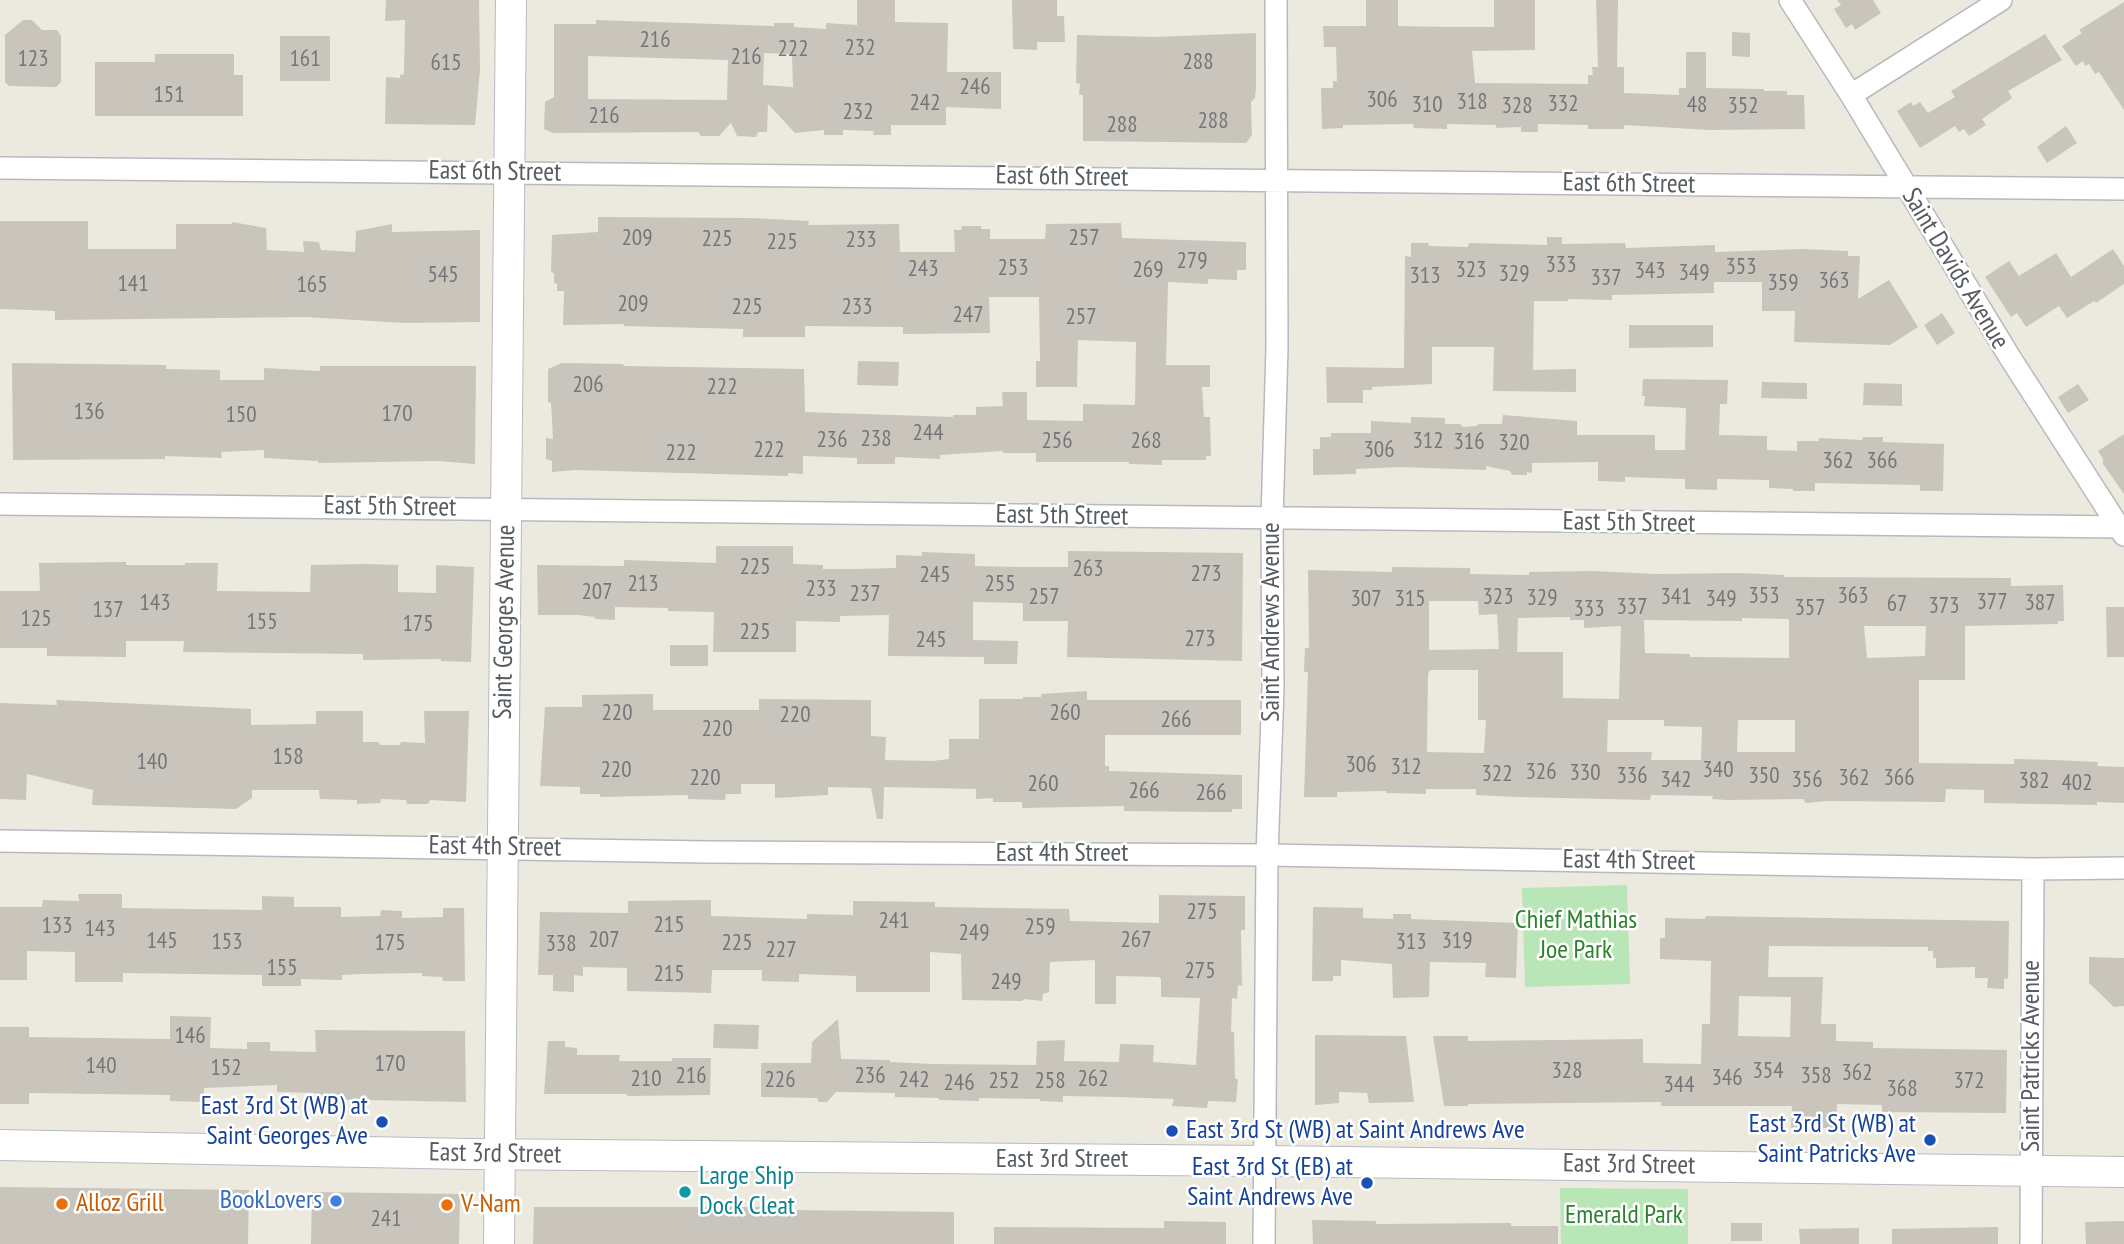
<!DOCTYPE html>
<style>
body{margin:0}
canvas{display:block;background:#ece9de}
</style>
<canvas width="2124" height="1244"></canvas>
<script>
const context = document.querySelector('canvas').getContext('2d');
context.lineJoin = 'round';
function fill(path, color) { context.fillStyle = color; context.fill(path, 'evenodd'); }
function trace(path, color, width, dash) { context.strokeStyle = color; context.lineWidth = width; context.lineCap = dash ? 'butt' : 'round'; context.setLineDash(dash || []); context.stroke(path); }
function write(font, color, halo, rows, align = 'center') {
  context.font = font + ' "PT Sans Narrow",sans-serif'; context.lineWidth = 5; context.setLineDash([]); context.textBaseline = 'middle'; context.strokeStyle = halo; context.fillStyle = color; for (const [text, x, y, turn = 0] of rows) {
    context.save(); context.translate(x, y); context.rotate((+turn || 0) * Math.PI / 180); context.textAlign = isNaN(turn) ? turn : align; if (halo) context.strokeText(text, 0, 0); context.fillText(text, 0, 0); context.restore();
  }
}
const green = new Path2D(`
 M1627 885 1630 984 1525 987 1522 888Z
 M1560 1188 1688 1189V1244H1561Z`);
const building = new Path2D(`
 M386 0H479L480 70 475 125 385 124 386 77 400 78V75L404 74 405 20 385 21Z
 M857 0H895V22L948 23 947 72H1001V109L946 107V125H891V135H873L874 131 843 130V135H824V130L795 133 768 104 767 132H758L756 137 737 136 731 123 719 136H701L698 132 553 133 544 129 545 102 554 97V24H596V20L774 26V23H794V27L826 29V23L857 25ZM764 53 792 54 793 87 763 85ZM588 56 728 60 727 100 588 99Z
 M1012 0H1057V16H1064L1065 42H1037V50L1013 49Z
 M1366 0H1398V26L1449 27H1494V0H1535V50L1472 51 1475 83 1588 84V75H1593L1592 67H1598L1596 0H1618L1617 67H1624V93L1679 95V88H1686V52H1706V88L1764 89V91H1787V95H1804L1805 129 1710 130 1624 125V129H1588V125L1538 124V132H1521V127L1496 128V125L1447 124V129L1414 128 1413 124 1343 125V128L1322 129 1321 88H1333V81H1337L1336 47H1324L1323 26H1366Z
 M1837 0H1873L1881 13 1855 30 1852 24 1846 28 1834 9 1841 5Z
 M2124 2V110L2099 72 2095 74 2089 64 2085 66 2083 61 2076 66 2062 46 2082 33 2079 30Z
 M23 20H32L42 30H57L61 36V82L56 87 9 86 5 82V35Z
 M1732 32 1750 33V57L1732 56Z
 M1256 33V88L1255 98 1251 102 1252 135 1246 143 1083 141V95H1079L1080 84 1076 83 1077 35 1154 37Z
 M2045 34 2062 60 2008 91 2012 98 1982 119 1986 125 1969 136 1964 129 1959 132 1955 126 1920 148 1897 111 1911 102 1913 106 1920 102 1928 113 1955 97 1951 91Z
 M280 36H330V81H280Z
 M155 54H234V75H243V116H95V62H155Z
 M2066 126 2077 143 2047 163 2037 147Z
 M598 217 751 218 809 221 808 225 899 224 900 252H955L954 230H961L962 226H981V229H990V239H1045L1046 224 1121 223 1122 238 1246 242V270H1237V280L1208 279V284L1168 282 1166 365H1210V387H1202L1204 417H1210L1211 456H1206V460H1162V465L1129 464V462H1036V453H1003V451L940 455V459L895 457V464H857V458L803 456V474L788 473V476L575 470 552 472V461L546 459V438L553 439 551 403 548 402V369L562 363 623 364 624 366 804 369 805 412 953 417V415H976V407L1003 406 1002 392H1027V420L1083 421V404L1135 405 1136 342 1078 340 1077 387H1036V361H1040L1039 297H989L990 333 903 334V327L805 326V337H743V329L624 326V324L563 325 564 291H557V284L554 283V273L551 272 552 235 598 232Z
 M0 221H88V249H176V224H232V222L266 228 267 250 304 252 303 241 319 242 321 250 355 252 356 231 392 224V232L480 230V322L405 323 305 317 55 320V311L0 309Z
 M1547 237H1562V244L1625 243 1626 248 1715 245V252L1803 249 1848 251V256H1860L1858 299 1889 280 1918 327 1890 345 1794 342 1795 311H1762V282H1714V293L1612 295V300L1568 299V301H1534L1533 370 1576 369V392L1493 391 1494 347H1432V384L1372 387V390H1363V403H1327L1326 367 1404 368 1405 256 1411 257V243H1428L1429 246 1468 247 1469 243 1547 245Z
 M2113 249 2124 266V284L2096 303 2094 301 2067 318 2059 306 2026 327 2017 313 2011 317 1985 277 2009 261 2019 276 2056 253 2071 277Z
 M1942 313 1955 333 1937 345 1924 325Z
 M1629 325H1713V347L1629 348Z
 M858 361 899 362 898 386 857 385Z
 M12 363 166 365V369L220 370V380H264V368L320 371V366H476L475 464 437 461 318 463V461L264 458V450L221 452 222 458 165 456V459L13 460Z
 M1643 379 1728 380 1727 404H1720L1719 435 1767 436V450L1797 451V441H1819V438L1862 440 1863 437H1883V442L1944 444 1943 491H1920V485L1815 483V491H1793V489L1769 488V480L1717 479V490L1685 489V479L1625 477V482L1598 481V462L1532 463V473L1527 472V475H1512L1510 471 1486 466V470L1400 467 1356 469V474L1313 475V449H1320V437H1331V433H1371V421L1411 423V417L1445 418V424H1460L1463 427 1476 426 1479 424H1502L1503 415 1577 421V435H1655V450H1685L1686 408 1644 406 1645 396H1642Z
 M1762 382 1807 383V399L1761 398Z
 M1864 383 1902 384V406L1863 405Z
 M2078 384 2089 400 2068 413 2058 397Z
 M2124 434V494L2103 464V459L2098 451Z
 M716 546H793V564L823 565V569H854L896 568V555L922 556V552L975 554V566L1020 567H1068V551L1243 553 1242 661 1067 657 1068 621H1023V603L973 602V640L1018 641 1017 664H984V657L888 656 889 615 840 616V622L796 621V652H713L714 612 668 611V608L615 607V620L595 619V617L578 615H538L537 565 624 566V560L716 563Z
 M126 562V565H185V563H218L217 591 310 592 311 565 365 564 398 565V592L436 593V565L474 567 471 662 441 661V659L363 660V654L183 652 184 641H126V657L47 656V648H0V591H40L39 563Z
 M1392 567 1470 568V574L1529 575V572L1592 571 1657 574 1741 573 1784 575V577L2011 578V586L2063 585 2064 621H2058V624L1965 626V680H1919V763L2014 764V759L2054 760 2098 762 2097 766 2124 767V803L2097 802V805L1984 803V790L1946 789 1945 802 1827 801 1806 803 1803 799 1726 800 1712 799 1713 796 1651 795 1650 800 1517 797 1476 795V789H1426V794L1386 793V791L1337 792V797H1304L1308 672H1304L1305 648H1309L1308 570 1392 572ZM1429 601H1478L1479 615 1497 614 1499 649 1429 650ZM1570 617V620H1584V628L1621 626 1619 699 1563 698V652H1517L1518 618ZM1742 618 1789 619V658L1690 657V654L1645 653 1644 620 1742 621ZM1864 626H1926L1925 656 1867 658ZM1430 670H1478V720H1486L1484 753 1427 752 1428 674ZM1608 720H1664V726L1702 727 1701 760H1651L1652 752H1607ZM1738 720H1795V752H1737Z
 M2106 607H2124V657H2107Z
 M670 645H708V666H670Z
 M1087 691V700H1241V735H1105V766H1109V771L1242 775V809H1232V812H1209L1124 811V806L1022 808V802H993V798L976 799V789L884 787 883 819H877L871 788 828 787V795L775 798V784H741V794H726L725 800 688 799V795L600 797V794H580V787L540 786 545 707H582V695L653 694V710H759V699L871 700V736L886 737 885 760 932 761 949 759V739H979V699H1023V697H1041V694Z
 M56 700 251 709V725L316 724V711H363V742H378L381 745H400L401 742 425 743 424 711H469L466 802 430 800 428 804H407L406 800 381 799 380 803 357 804V800L320 799 319 790H252V798L236 809 92 805 93 790 27 774 26 800 0 799V703L57 705Z
 M78 894H122V908L189 909 262 910V896L294 897V907H341V917L380 916 381 910 402 911V918L443 917V908H464L465 981H443L442 977 422 976V973L360 974 342 975V980L301 979V986H262V975L123 973V982H75V952L27 951V980H0V907H42L43 900 79 901Z
 M1159 895 1245 896V930H1241L1242 986 1238 985 1237 999 1232 998 1231 1031 1234 1032 1235 1079H1238L1236 1102 1208 1101 1207 1108 1172 1106 1174 1099 1118 1097 1063 1096V1102L1040 1101V1099L979 1098V1101L939 1100V1098L895 1097V1093L836 1092 827 1102H819L817 1098 761 1097V1063H811L812 1042 838 1019 841 1059 890 1060V1062L933 1064 1036 1065 1037 1041 1065 1040 1064 1061 1119 1062 1120 1044 1154 1045 1153 1062 1196 1065 1200 998 1161 997V979L1159 977 1116 976V1004H1095V960L1050 962 1049 992 1043 994 1042 1001 1024 999 1022 1001 962 1000 961 954 930 952V992H856V976L799 974V982L762 981V970H712L711 993 627 991V968L583 967V976L574 975V992L553 991V975H538L540 912 628 913V901L711 900V916L807 919V914L853 915V901L935 902V907L1069 909 1070 921 1159 923Z
 M1313 907 1363 908V918L1393 919V914H1411V919L1518 923 1516 978 1485 977 1486 963 1430 962 1429 997 1393 998 1392 964 1341 960V976H1333V981H1312Z
 M1706 916 2009 921 2008 979 2004 978V989L1987 988 1988 978H1975V967L1936 968V958H1933V951H1928V947L1769 946 1768 977H1823L1821 1024H1836V1041L1873 1042V1048L2007 1050 2006 1113 1882 1112V1105L1837 1104 1836 1128H1791L1792 1106H1661V1102L1468 1104V1106H1444L1433 1036H1468V1041L1643 1039V1063L1701 1064 1702 1024H1710L1711 961 1660 959V938H1665V918L1705 919ZM1739 996 1791 997 1790 1037 1738 1036Z
 M2089 957 2124 958V1006L2114 1007 2089 983Z
 M170 1016 211 1017 210 1048 247 1049V1042H270V1051L316 1052 315 1030 465 1031 466 1102 316 1099V1093L277 1092V1085L204 1088V1102L170 1101V1095L29 1093V1104H0V1027H29V1037L170 1039Z
 M714 1024 759 1025 758 1049 713 1048Z
 M1315 1035 1406 1036 1414 1102 1369 1103 1367 1093 1339 1092V1103L1315 1105Z
 M548 1041H565V1047L577 1048V1055H620L619 1061H672V1058H711L710 1095 627 1096V1094H544Z
 M0 1187 249 1190 248 1244H0Z
 M312 1192 460 1194 459 1244H311Z
 M534 1207H789V1210L954 1212V1244H533Z
 M1312 1220 1376 1221V1224L1511 1223V1226H1558V1244H1313Z
 M1164 1221 1226 1222V1244H994V1227L1164 1228Z
 M2124 1221V1244H2086L2085 1222Z
 M1731 1223H1762V1241H1731Z
 M1998 1227V1244H1892V1229Z
 M1859 1228V1244H1800L1799 1229Z`);
const street = new Path2D(`
 M1790 0 1851 95 2009 356 2124 535
 M1851 95 2001 0
 M0 168 2124 189
 M0 504 2124 527
 M0 841 708 852 1267 855 2033 869 2124 868
 M1264 1244 1267 855 1273 688 1272 519 1277 348 1276 0
 M2031 1244 2033 869`);
const secondary = new Path2D(`
 M0 1145 470 1154 1264 1161 2124 1172
 M499 1244 511 0`);
const markers = [
 [382,1122,7,"#1a4fb4"],
 [1172,1131,7,"#1a4fb4"],
 [1930,1140,7,"#1a4fb4"],
 [1367,1183,7,"#1a4fb4"],
 [685,1192,7,"#0f9aa8"],
 [336,1201,7,"#3f7fe0"],
 [62,1204,7,"#e8710a"],
 [447,1205,7,"#e8710a"]
];
const numberNames = [
 ["216",655,40],
 ["232",860,48],
 ["222",793,49],
 ["216",746,57],
 ["123",33,59],
 ["161",305,59],
 ["288",1198,62],
 ["615",446,63],
 ["246",975,87],
 ["151",169,95],
 ["306",1382,100],
 ["318",1472,102],
 ["242",925,103],
 ["332",1563,104],
 ["310",1427,105],
 ["48",1697,105],
 ["328",1517,106],
 ["352",1743,106],
 ["232",858,112],
 ["216",604,116],
 ["288",1213,121],
 ["288",1122,125],
 ["209",637,238],
 ["257",1084,238],
 ["225",717,239],
 ["233",861,240],
 ["225",782,242],
 ["279",1192,261],
 ["333",1561,265],
 ["353",1741,267],
 ["253",1013,268],
 ["243",923,269],
 ["269",1148,270],
 ["323",1471,270],
 ["343",1650,271],
 ["349",1694,273],
 ["329",1514,274],
 ["545",443,275],
 ["313",1425,276],
 ["337",1606,278],
 ["363",1834,281],
 ["359",1783,283],
 ["141",133,284],
 ["165",312,285],
 ["209",633,304],
 ["225",747,307],
 ["233",857,307],
 ["247",968,315],
 ["257",1081,317],
 ["206",588,385],
 ["222",722,387],
 ["136",89,412],
 ["170",397,414],
 ["150",241,415],
 ["244",928,433],
 ["238",876,439],
 ["236",832,440],
 ["256",1057,441],
 ["268",1146,441],
 ["312",1428,441],
 ["316",1469,442],
 ["320",1514,443],
 ["222",769,450],
 ["306",1379,450],
 ["222",681,453],
 ["362",1838,461],
 ["366",1882,461],
 ["225",755,567],
 ["263",1088,569],
 ["273",1206,574],
 ["245",935,575],
 ["213",643,584],
 ["255",1000,584],
 ["233",821,589],
 ["207",597,592],
 ["237",865,594],
 ["353",1764,596],
 ["363",1853,596],
 ["257",1044,597],
 ["323",1498,597],
 ["341",1676,597],
 ["329",1542,598],
 ["307",1366,599],
 ["315",1410,599],
 ["349",1721,599],
 ["377",1992,602],
 ["143",155,603],
 ["387",2040,603],
 ["67",1897,604],
 ["373",1944,606],
 ["337",1632,607],
 ["357",1810,608],
 ["333",1589,609],
 ["137",108,610],
 ["125",36,619],
 ["155",262,622],
 ["175",418,624],
 ["225",755,632],
 ["273",1200,639],
 ["245",931,640],
 ["220",617,713],
 ["260",1065,713],
 ["220",795,715],
 ["266",1176,720],
 ["220",717,729],
 ["158",288,757],
 ["140",152,762],
 ["306",1361,765],
 ["312",1406,767],
 ["220",616,770],
 ["340",1718,770],
 ["326",1541,772],
 ["330",1585,773],
 ["322",1497,774],
 ["336",1632,776],
 ["350",1764,776],
 ["220",705,778],
 ["362",1854,778],
 ["366",1899,778],
 ["342",1676,780],
 ["356",1807,780],
 ["382",2034,781],
 ["402",2077,783],
 ["260",1043,784],
 ["266",1144,791],
 ["266",1211,793],
 ["275",1202,912],
 ["241",894,921],
 ["215",669,925],
 ["133",57,926],
 ["259",1040,927],
 ["143",100,929],
 ["249",974,933],
 ["207",604,940],
 ["267",1136,940],
 ["145",162,941],
 ["319",1457,941],
 ["153",227,942],
 ["313",1411,942],
 ["175",390,943],
 ["225",737,943],
 ["338",561,944],
 ["227",781,950],
 ["155",282,968],
 ["275",1200,971],
 ["215",669,974],
 ["249",1006,982],
 ["146",190,1036],
 ["170",390,1064],
 ["140",101,1066],
 ["152",226,1068],
 ["328",1567,1071],
 ["354",1768,1071],
 ["362",1857,1073],
 ["216",691,1076],
 ["236",870,1076],
 ["358",1816,1076],
 ["346",1727,1078],
 ["210",646,1079],
 ["262",1093,1079],
 ["226",780,1080],
 ["242",914,1080],
 ["252",1004,1081],
 ["258",1050,1081],
 ["372",1969,1081],
 ["246",959,1083],
 ["344",1679,1085],
 ["368",1902,1089],
 ["241",386,1219]
];
const streetNames = [
 ["East 6th Street",495,172,1],
 ["East 6th Street",1062,177,1],
 ["East 6th Street",1629,184,1],
 ["Saint Davids Avenue",1955,269,59],
 ["East 5th Street",390,507,1],
 ["East 5th Street",1062,516,1],
 ["East 5th Street",1629,523,1],
 ["Saint Georges Avenue",505,622,-89],
 ["Saint Andrews Avenue",1272,622,-90],
 ["East 4th Street",495,847,1],
 ["East 4th Street",1062,854],
 ["East 4th Street",1629,861,1],
 ["Saint Patricks Avenue",2032,1056,-90],
 ["East 3rd Street",495,1154,1],
 ["East 3rd Street",1062,1160],
 ["East 3rd Street",1629,1165,1]
];
const parkNames = [
 ["Chief Mathias",1576,921],
 ["Joe Park",1576,951],
 ["Emerald Park",1624,1216]
];
const transitNames = [
 ["East 3rd St (WB) at",368,1107],
 ["Saint Georges Ave",368,1137],
 ["East 3rd St (WB) at",1916,1125],
 ["Saint Patricks Ave",1916,1155],
 ["East 3rd St (WB) at Saint Andrews Ave",1186,1131,"left"],
 ["East 3rd St (EB) at",1353,1168],
 ["Saint Andrews Ave",1353,1198]
];
const cultureNames = [
 ["Large Ship",699,1177],
 ["Dock Cleat",699,1207]
];
const shopNames = [
 ["BookLovers",322,1201]
];
const foodNames = [
 ["Alloz Grill",76,1204],
 ["V-Nam",461,1205]
];
fill(green, '#b9e6b7');
fill(building, '#c9c5bd');
trace(street, '#b6babf', 24);
trace(secondary, '#b7bbc2', 32);
trace(street, '#fff', 21);
trace(secondary, '#fff', 30);
for (const [x, y, r, color] of markers) { const dot = new Path2D(); dot.arc(x, y, r, 0, 2 * Math.PI); context.fillStyle = color; context.fill(dot); trace(dot, '#fff', 2.5); }
write('23px', '#747678', null, numberNames);
write('26px', '#575c61', '#fff', streetNames);
write('26px', '#2d822e', '#fff', parkNames);
write('26px', '#164399', '#fff', transitNames, 'right');
write('26px', '#0d838f', '#fff', cultureNames, 'left');
write('26px', '#366cbe', '#fff', shopNames, 'right');
write('26px', '#c56008', '#fff', foodNames, 'left');
</script>
